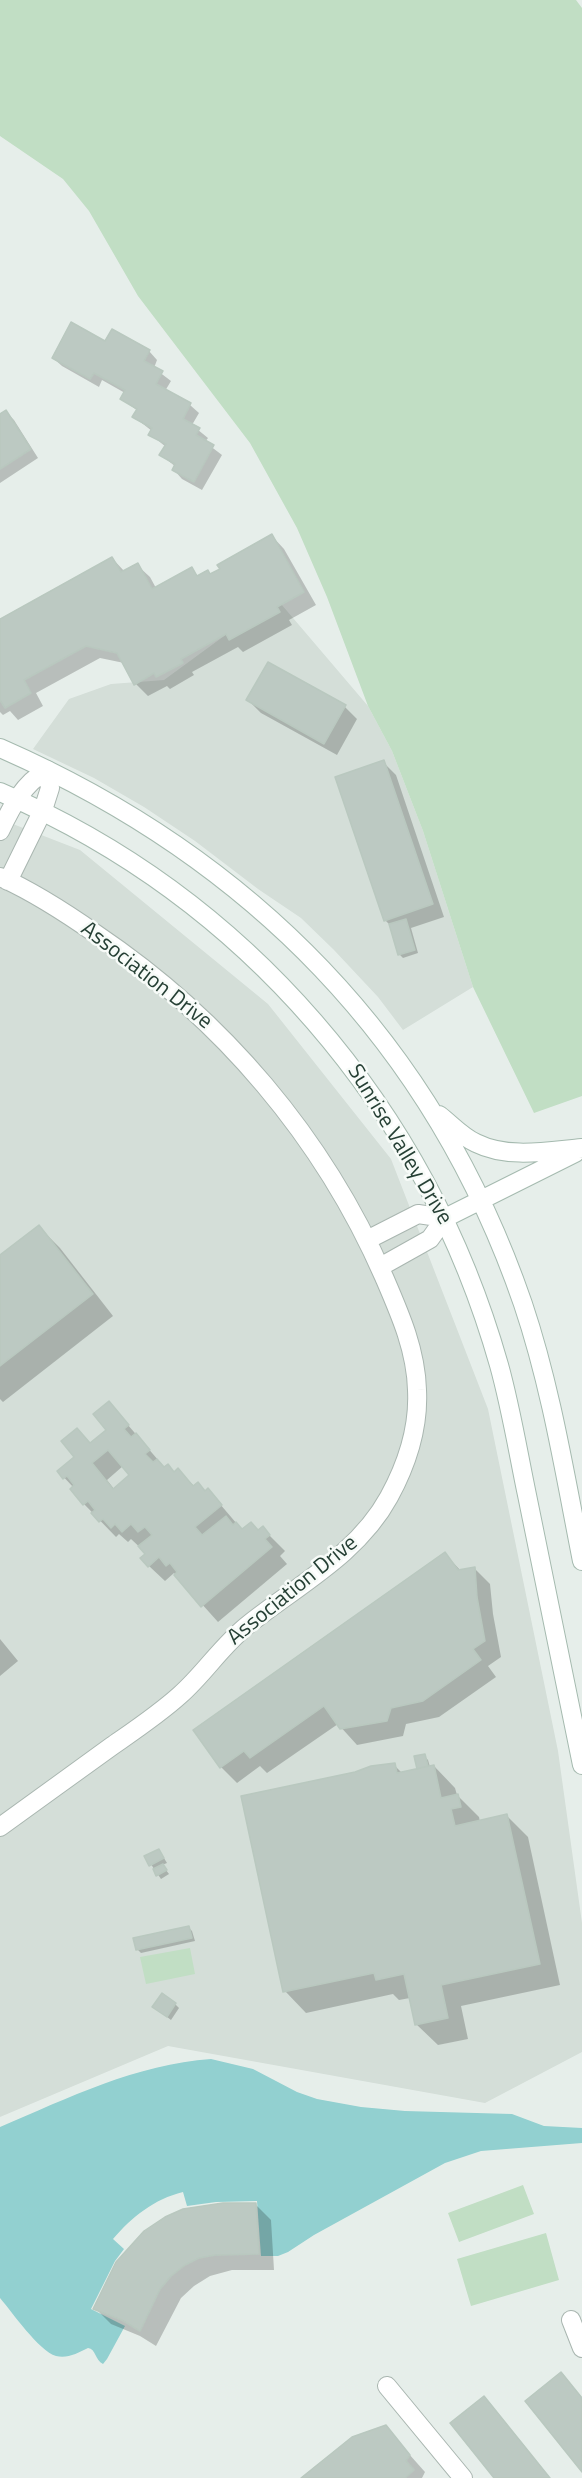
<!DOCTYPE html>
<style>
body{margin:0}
canvas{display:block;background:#e6eeea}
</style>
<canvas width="582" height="2478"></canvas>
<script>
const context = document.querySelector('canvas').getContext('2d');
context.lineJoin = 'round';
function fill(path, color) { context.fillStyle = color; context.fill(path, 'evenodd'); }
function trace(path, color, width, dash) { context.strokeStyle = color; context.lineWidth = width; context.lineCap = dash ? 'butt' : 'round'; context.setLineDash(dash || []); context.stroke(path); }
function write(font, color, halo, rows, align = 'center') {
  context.font = font + ' "Titillium Web",sans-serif'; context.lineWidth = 5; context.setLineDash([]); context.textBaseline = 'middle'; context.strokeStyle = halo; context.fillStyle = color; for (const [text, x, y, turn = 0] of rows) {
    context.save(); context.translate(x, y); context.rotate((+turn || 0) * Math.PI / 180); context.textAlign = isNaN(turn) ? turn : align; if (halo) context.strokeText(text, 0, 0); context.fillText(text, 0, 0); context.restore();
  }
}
const built = new Path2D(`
 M276 598 368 706 392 751 423 831 473 987 403 1030 378 997 334 950 301 918 258 889 195 841 144 807 94 778 33 749 69 699 111 684 164 680Z
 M0 819 80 850 268 1004 391 1159 488 1409 558 1751 582 1923V2052L485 2103 168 2046 0 2117Z`);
const green = new Path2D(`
 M0 0H576L582 8V1096L534 1113 473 987 423 831 392 751 368 706 327 597 297 528 250 443 138 296 89 211 63 179 0 136Z
 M190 1948 195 1974 146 1984 140 1957Z
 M523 2185 534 2214 459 2242 448 2213Z
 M546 2233 559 2280 471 2306 457 2259Z`);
const water = new Path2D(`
 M211 2059 253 2069 297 2092 317 2099 361 2107 405 2111 512 2114 544 2126 582 2128V2143L481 2151 445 2163 314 2235 288 2252 278 2256H261L257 2201 216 2202 187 2206 183 2192C154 2199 132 2217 113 2239L124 2249 115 2261 91 2309 125 2326 107 2359 103 2364C95 2360 96 2349 88 2348 78 2353 67 2359 56 2356 39 2351 12 2312 0 2298V2127C68 2098 137 2064 211 2059Z`);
const shadow = new Path2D(`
 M106 343 149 351 157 360 154 368 171 381 165 391 190 405 199 413 192 425 208 438 205 442 222 455 202 490 182 479 174 470 176 467 161 455 166 447 150 434 152 431 134 417 138 411 122 399 125 393 102 380 99 387 62 366 53 358Z
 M6 412 14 420 38 458 0 483V416Z
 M272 536 284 549 316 605 289 620 292 625 243 652 238 647 192 672 194 675 170 689 167 686 148 696 136 684 124 663 100 658 36 693 43 706 18 720 10 711 3 715 0 712V621L112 558 125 572 137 565 150 577 156 588 191 569 199 577 211 575Z
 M248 700 345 707 357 719 337 755 261 713Z
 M383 762 396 775 444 917 411 928 418 953 403 958 399 954 391 926 385 920Z
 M39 1227 60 1248 113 1316 3 1402 0 1399V1257Z
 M109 1403 165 1468 175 1473 178 1470 195 1487 205 1492 208 1490 243 1531 258 1532 262 1528 285 1551 280 1556 287 1564 218 1622 174 1573 165 1581 149 1566 147 1554 131 1539 128 1542 119 1534 116 1537 84 1504 74 1488 59 1472 108 1430ZM123 1466 131 1475 114 1489 107 1480Z
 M445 1554 461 1571 474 1568 490 1584 493 1614 501 1657 488 1666 496 1677 439 1717 406 1724 403 1736 357 1745 338 1724 267 1773 260 1766 237 1783 221 1767Z
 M0 1639 18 1661 0 1676Z
 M424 1756 428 1760 430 1767 434 1766 455 1788 457 1795 479 1817 480 1822 507 1816 528 1837 560 1985 461 2006 468 2039 438 2045 416 2024 410 1998 399 2000 393 1994 306 2013 285 1991 394 1765 402 1773 418 1770Z
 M159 1850 167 1863 162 1865 169 1874 161 1879 146 1857Z
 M188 1927 192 1931 195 1941 141 1953 137 1949Z
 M175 2004 179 2008 171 2020 154 2007Z
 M255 2204 271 2220 274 2270H232L210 2276 194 2286 181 2298 156 2346 140 2336 111 2324 95 2308Z
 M385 2427 425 2472 422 2478H304Z`);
const building = new Path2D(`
 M71 322 105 341 112 329 150 350 144 361 163 371 156 384 191 403 183 419 200 428 196 435 214 445 194 482 172 470 175 464 159 455 166 444 148 435 152 428 132 417 137 409 120 399 125 390 94 373 90 379 52 358Z
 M6 410 31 449 0 469V414Z
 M272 534 304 592 277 607 280 612 229 640 226 634 181 659 183 663 156 677 154 673 134 685 117 653 86 646 24 680 31 693 5 708 0 700V619L112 557 121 572 138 563 152 589 192 567 197 576 208 570 210 574 220 569 217 565Z
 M268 662 346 705 324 744 246 700Z
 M384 760 433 904 384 921 335 777Z
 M406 919 415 950 398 955 389 924Z
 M39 1225 93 1294 0 1366V1255Z
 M109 1401 129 1425 124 1429 131 1437 136 1433 150 1450 145 1454 153 1462 157 1459 164 1467 168 1464 174 1472 178 1468 193 1486 198 1482 205 1491 208 1488 222 1505 195 1527 202 1535 226 1516 233 1525 236 1522 242 1529 251 1522 258 1530 263 1526 270 1535 265 1539 272 1547 201 1607 174 1575 177 1572 170 1563 166 1566 159 1557 148 1567 140 1558 145 1554 138 1546 152 1535 145 1527 138 1532 131 1524 122 1532 115 1524 111 1528 103 1519 99 1522 91 1513 95 1510 88 1501 83 1505 70 1489 74 1485 67 1476 63 1479 57 1471 74 1457 61 1441 77 1428 90 1443 106 1430 93 1414ZM108 1450 129 1475 113 1489 92 1463Z
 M445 1552 458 1570 475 1567 477 1597 485 1641 473 1649 481 1660 423 1701 391 1708 387 1721 340 1729 324 1706 250 1758 244 1751 220 1768 193 1730Z
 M425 1754 428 1766 417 1769 414 1756Z
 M395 1763 397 1773 434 1765 441 1798 458 1794 461 1807 451 1809 455 1826 507 1814 540 1964 441 1985 448 2018 415 2025 404 1974 376 1980 374 1973 283 1992 241 1796 355 1772 371 1766Z
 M159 1849 164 1858 149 1866 144 1856Z
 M163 1864 167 1870 156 1876 153 1869Z
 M189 1926 192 1938 136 1950 133 1938Z
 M162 1993 176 2003 167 2017 152 2007Z
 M223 2203H256L259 2254 215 2255 199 2258 185 2265 171 2276 160 2289 140 2331 122 2320 93 2309 116 2262 144 2231 165 2217 183 2209Z
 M561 2372 582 2398V2472L525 2401Z
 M484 2396 550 2478H494L450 2423Z
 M386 2425 410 2455 406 2461 414 2470 405 2478H301L352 2437Z`);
const street = new Path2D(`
 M0 831C12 806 23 784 47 770L50 788 43 810 8 881
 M0 877C34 892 66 913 96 934 222 1019 323 1137 384 1277 400 1314 416 1350 417 1390 419 1428 407 1464 389 1497 358 1554 298 1585 249 1624 222 1645 205 1673 180 1695 159 1714 135 1730 112 1746 75 1773 37 1800 0 1827
 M367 1240 418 1214 445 1218 430 1239 380 1267
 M571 2320 582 2348
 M387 2386 463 2478`);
const secondary = new Path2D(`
 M0 748C251 858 433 1042 523 1304 551 1387 565 1475 582 1561
 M0 792C246 898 426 1108 499 1365 511 1408 518 1452 527 1495 546 1585 564 1675 582 1765
 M439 1115C451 1124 462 1137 476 1143 508 1159 548 1151 582 1148
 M445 1218 575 1153`);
const streetNames = [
 ["Association Drive",146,976,38],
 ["Sunrise Valley Drive",399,1145,59],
 ["Association Drive",293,1591,-39]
];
fill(built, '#d4ded8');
fill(green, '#c1dec4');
fill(water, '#92d0d0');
fill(shadow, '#0003');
fill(building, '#bcc9c2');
trace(building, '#b9c8bf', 1.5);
trace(street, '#a9b6b0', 20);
trace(secondary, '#a5baaf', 20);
trace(street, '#fff', 18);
trace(secondary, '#fff', 18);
write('22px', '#264035', '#f7fbf8', streetNames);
</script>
